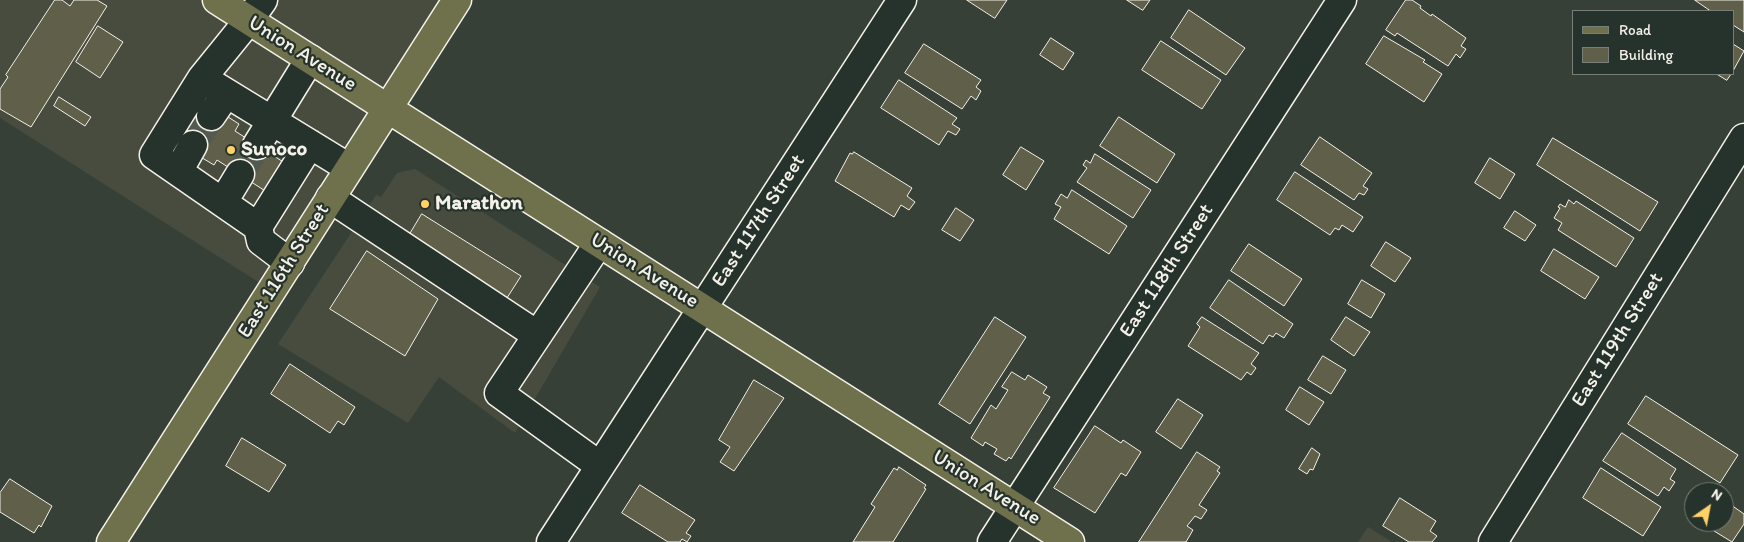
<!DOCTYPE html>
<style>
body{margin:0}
#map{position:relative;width:1744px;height:542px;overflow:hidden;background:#374036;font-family:Itim,sans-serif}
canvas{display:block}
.legend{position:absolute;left:1572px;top:10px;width:162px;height:65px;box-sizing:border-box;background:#26332d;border:1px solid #787f78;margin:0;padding:6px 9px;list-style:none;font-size:15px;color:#f4f1e8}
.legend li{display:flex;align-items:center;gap:10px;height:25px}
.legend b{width:25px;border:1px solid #787f78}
.north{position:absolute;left:1684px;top:482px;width:50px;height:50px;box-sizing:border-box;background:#26332d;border:1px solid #787f78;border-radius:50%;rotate:33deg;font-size:14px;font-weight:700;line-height:20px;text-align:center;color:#f4f1e8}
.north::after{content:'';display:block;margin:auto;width:18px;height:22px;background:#ffd166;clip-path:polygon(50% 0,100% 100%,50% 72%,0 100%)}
</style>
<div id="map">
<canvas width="1744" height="542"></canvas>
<ul class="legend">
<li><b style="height:6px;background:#6e714b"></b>Road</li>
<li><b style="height:14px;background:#5f5f4a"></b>Building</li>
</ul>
<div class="north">N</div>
</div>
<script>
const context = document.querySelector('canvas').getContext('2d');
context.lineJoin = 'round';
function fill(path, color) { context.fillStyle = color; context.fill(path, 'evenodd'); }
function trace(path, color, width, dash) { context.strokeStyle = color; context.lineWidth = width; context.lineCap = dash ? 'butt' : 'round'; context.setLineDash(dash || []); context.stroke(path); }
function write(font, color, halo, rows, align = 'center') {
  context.font = font + ' Itim,sans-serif'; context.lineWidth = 4.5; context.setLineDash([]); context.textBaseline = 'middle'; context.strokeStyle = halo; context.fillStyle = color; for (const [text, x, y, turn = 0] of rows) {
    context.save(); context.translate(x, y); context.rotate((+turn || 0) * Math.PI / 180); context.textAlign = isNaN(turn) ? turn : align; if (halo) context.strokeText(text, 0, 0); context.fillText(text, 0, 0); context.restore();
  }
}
const built = new Path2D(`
 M0 0H458L271 290 0 118Z
 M415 169 600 287 515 433 439 377 408 423 278 344 376 195 381 197 397 173Z
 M1368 527 1392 542H1358Z`);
const building = new Path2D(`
 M55 0H62L70 6 74 0H97L107 6 31 127 0 109V89L8 77 6 75Z
 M967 0H1007L995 18Z
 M1127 0H1150L1143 10Z
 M1406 0H1412L1421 6 1420 8 1431 16 1432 14 1466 38 1461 46 1466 49 1460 58 1456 54 1448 66 1397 33 1395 36 1386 30Z
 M1695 0H1744V32L1733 25V11H1711Z
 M1189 10 1245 48 1226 75 1171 38Z
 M98 26 123 42 100 78 76 62Z
 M1384 36 1425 60 1423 62 1442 74 1424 102 1366 64Z
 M1051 38 1074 53 1063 70 1040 55Z
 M1161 41 1221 80 1202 109 1142 70Z
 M924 44 981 80 976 87 981 91 976 100 971 96 962 109 905 73Z
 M1733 44 1744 51 1733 71Z
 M1717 74H1731L1727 80Z
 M899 80 957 118 952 124 960 129 956 135 948 131 939 145 881 108Z
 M59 97 91 117 85 126 54 106Z
 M194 105 220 122 225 115 239 124 235 131 288 165 270 194 217 160 214 165 199 156 202 151 175 134Z
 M1119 117 1175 154 1157 183 1100 146Z
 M1320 137 1372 173 1363 186 1368 189 1364 195 1359 193 1354 200 1301 165Z
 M1553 138 1658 202 1640 231 1537 165Z
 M1021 147 1044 161 1026 190 1003 175Z
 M854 152 912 188 907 196 915 202 909 210 901 205 894 217 835 181 850 153 852 154Z
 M1095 154 1151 190 1133 218 1077 182 1087 168 1083 165 1086 160 1090 163Z
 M1490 158 1515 174 1500 199 1475 183Z
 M1295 172 1363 217 1353 232 1342 225 1339 230 1335 228 1330 235 1277 200Z
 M1072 190 1127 226 1109 254 1054 219 1061 207 1055 204 1061 194 1067 198Z
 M1569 200 1574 204 1576 201 1634 238 1616 267 1558 230 1562 223 1554 218 1560 208 1558 207 1560 204 1565 207Z
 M956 208 974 220 960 241 942 230Z
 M1515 211 1536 225 1525 241 1504 228Z
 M422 214 521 276 505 301 407 239Z
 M1386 242 1411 258 1395 282 1371 266Z
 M1249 244 1302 279 1284 306 1231 271Z
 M1554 249 1599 277 1585 299 1541 271Z
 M367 251 438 299 405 356 330 309Z
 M1229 280 1293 324 1284 338 1276 333 1273 337 1269 335 1263 344 1210 308Z
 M1362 280 1385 294 1371 318 1348 304Z
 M995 317 1026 337 970 424 939 404Z
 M1202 317 1259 353 1251 364 1256 368 1251 375 1247 372 1241 380 1188 346 1200 327 1197 324Z
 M1346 317 1370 332 1354 356 1331 340Z
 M1323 356 1346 370 1331 394 1308 380Z
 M290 364 355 407 344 425 338 421 330 433 271 394Z
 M1012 372 1025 380 1028 375 1047 387 1043 393 1050 397 1011 459 1009 457 1006 461 994 454 997 449 985 442 983 446 971 438 991 405 996 409 1008 390 1002 387Z
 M754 380 784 398 734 471 720 462 730 447 719 440Z
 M1300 387 1324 402 1309 425 1286 410Z
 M1646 396 1738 455 1720 483 1628 424Z
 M1178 399 1203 415 1181 449 1156 432Z
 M1095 426 1121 443 1123 440 1141 452 1126 476 1121 473 1095 513 1054 488Z
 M1622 433 1676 469 1670 479 1675 482 1669 491 1664 487 1658 496 1603 461Z
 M242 438 286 465 269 492 226 466Z
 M1312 448 1320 454 1313 470 1310 469 1307 474 1299 469Z
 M1197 452 1220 467 1217 471 1220 473 1199 505 1207 510 1201 519 1195 516 1187 526 1193 530 1186 542H1139Z
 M899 467 926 485 924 488 926 489 893 542H853L875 507 871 504 894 468 897 470Z
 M1601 468 1661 507 1643 536 1583 498Z
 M10 479 52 506 41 527 39 525 34 533 0 512V493Z
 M640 485 695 520 686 533 691 536 687 542 682 539 680 542H668L622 513Z
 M1400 498 1436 521 1430 531 1437 536 1432 542H1409L1383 526Z
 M1724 500 1744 514V524L1732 542 1706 526 1709 522H1724Z`);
const minorTunnel = new Path2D(`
 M193 145 211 116
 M240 174 257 145`);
const minor = new Path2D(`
 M263 0 249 20 202 78 154 155 258 227 261 241 290 263
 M202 78 349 168
 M211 116 226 94
 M257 145 310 59
 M179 170 193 145
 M330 198 537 335
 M223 202 240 174
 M258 227 310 144
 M599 243 499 393 600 466
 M551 542 902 0
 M992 542 1342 0
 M1493 542 1744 138`);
const major = new Path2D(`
 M217 0 1070 542
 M111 542 457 0`);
const markers = [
 [231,150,5,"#ffd166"],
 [425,204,5,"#ffd166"]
];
const streetNames = [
 ["Union Avenue",302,54,32],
 ["East 117th Street",759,221,-57],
 ["East 116th Street",284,271,-58],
 ["Union Avenue",644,271,32],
 ["East 118th Street",1167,271,-57],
 ["East 119th Street",1618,340,-58],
 ["Union Avenue",986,488,32]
];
const poiNames = [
 ["Sunoco",241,150],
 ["Marathon",435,204]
];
fill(built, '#474c3f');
fill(building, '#5f5f4a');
trace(building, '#f4f1e8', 1);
trace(minorTunnel, '#535b51', 28, [28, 14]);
trace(minor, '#f4f1e8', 31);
trace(major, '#f4f1e8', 31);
trace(minor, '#26332d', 28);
trace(major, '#6e714b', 28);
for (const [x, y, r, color] of markers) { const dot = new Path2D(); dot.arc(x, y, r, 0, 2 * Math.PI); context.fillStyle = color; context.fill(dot); trace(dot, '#26332d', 2); }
write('21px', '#f4f1e8', '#26332d', streetNames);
write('bold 21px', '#f4f1e8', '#26332d', poiNames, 'left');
</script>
